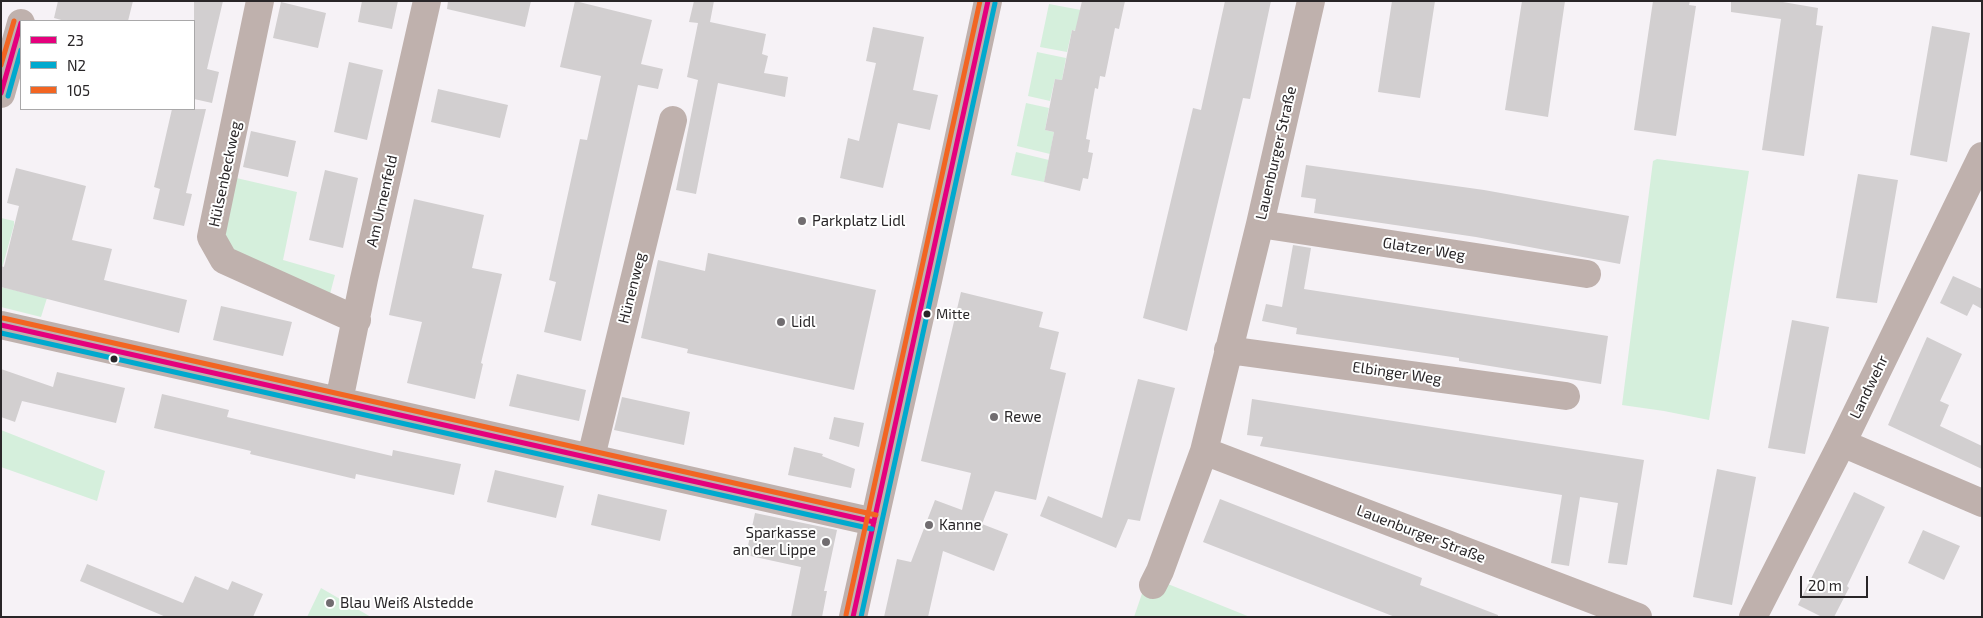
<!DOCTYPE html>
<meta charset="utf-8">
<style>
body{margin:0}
#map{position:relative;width:1983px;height:618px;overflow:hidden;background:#f6f2f6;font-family:"Exo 2",sans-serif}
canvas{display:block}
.frame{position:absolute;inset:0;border:2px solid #292628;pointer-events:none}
.legend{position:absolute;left:20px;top:20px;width:175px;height:90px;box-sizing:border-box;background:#fff;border:1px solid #a9a8a9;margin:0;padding:6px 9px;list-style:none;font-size:15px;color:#292628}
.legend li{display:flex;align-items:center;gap:10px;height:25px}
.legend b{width:25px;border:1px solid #a9a8a9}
.scale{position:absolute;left:1800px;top:576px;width:68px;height:22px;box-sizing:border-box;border:2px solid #292628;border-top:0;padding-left:6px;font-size:15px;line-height:18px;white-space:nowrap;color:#292628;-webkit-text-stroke:4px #fff;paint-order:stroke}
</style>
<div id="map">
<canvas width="1983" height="618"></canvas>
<div class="frame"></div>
<ul class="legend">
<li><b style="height:6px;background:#e5007d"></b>23</li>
<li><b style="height:6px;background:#00a9ce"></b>N2</li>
<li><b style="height:6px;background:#f26522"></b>105</li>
</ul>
<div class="scale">20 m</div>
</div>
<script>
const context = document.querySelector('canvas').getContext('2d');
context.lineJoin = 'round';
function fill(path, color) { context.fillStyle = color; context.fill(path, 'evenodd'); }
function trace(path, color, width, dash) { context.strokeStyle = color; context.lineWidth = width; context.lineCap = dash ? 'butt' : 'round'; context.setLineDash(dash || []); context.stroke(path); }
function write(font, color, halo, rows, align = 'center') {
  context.font = font + ' "Exo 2",sans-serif'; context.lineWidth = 4; context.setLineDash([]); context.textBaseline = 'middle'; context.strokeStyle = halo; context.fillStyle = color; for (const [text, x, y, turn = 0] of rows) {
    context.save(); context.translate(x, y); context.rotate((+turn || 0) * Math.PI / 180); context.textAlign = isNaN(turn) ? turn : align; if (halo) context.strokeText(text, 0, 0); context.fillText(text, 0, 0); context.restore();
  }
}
const green = new Path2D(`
 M1049 4 1081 10 1077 31 1072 30 1067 52 1040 47Z
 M1037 52 1066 58 1062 80 1055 79 1050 101 1028 96Z
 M1026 103 1049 108 1045 130 1054 132 1050 154 1017 146Z
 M1016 152 1049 160 1044 182 1011 175Z
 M1657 159 1749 171 1709 420 1664 411 1622 405 1653 161Z
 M232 177 297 192 283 260 335 275 330 294 226 247 220 234Z
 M1 218 14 221V225L1 272Z
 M1 287 47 298 41 317 1 307Z
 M1 430 105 471 97 501 1 467Z
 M1148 576 1250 617H1134Z
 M321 588 371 617H307Z`);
const building = new Path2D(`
 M58 1H133L128 21H65L54 18Z
 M194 1H223L207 69 219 72 212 103 194 99Z
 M362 1H398L392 29 358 22Z
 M448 1H531L525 27 447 9Z
 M575 1 652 20 641 64 663 69 658 89 638 85 581 341 544 332 556 282 549 280 580 139 587 140 601 76 560 67Z
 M694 1H714L710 22 766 34 762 54 768 56 764 73 788 77 785 97 718 83 696 194 676 190 698 80 687 77 698 23 689 22Z
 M1082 1H1125L1119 29 1115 28 1105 77 1100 76 1098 89 1095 88 1086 139 1090 140 1088 152 1093 153 1088 179 1083 178 1080 191 1044 182 1054 132 1045 130 1055 79 1062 80 1072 30 1075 31Z
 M1225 1H1271L1250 99 1243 98 1187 331 1143 318 1193 108 1201 110Z
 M1392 1H1435L1420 98 1378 92Z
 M1522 1H1565L1548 117 1505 110Z
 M1653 1H1690L1689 5 1696 6 1676 136 1634 130Z
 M1731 1H1777L1818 8 1816 25 1823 26 1804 156 1762 150 1781 19 1731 12Z
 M281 2 326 13 318 48 273 38Z
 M1932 26 1970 33 1947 162 1910 155Z
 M873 27 924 37 913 90 938 95 930 130 898 123 883 188 840 178 848 138 859 141 876 63 866 61Z
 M349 62 383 70 367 140 334 132Z
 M438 89 508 105 500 138 431 122Z
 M172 109H206L186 193 192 194 184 226 153 219 160 189 154 187Z
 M251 131 296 141 288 177 243 167Z
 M1306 165 1484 190 1629 216 1620 264 1476 237 1314 213 1316 199 1301 197Z
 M16 168 86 186 72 240 112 249 104 280 187 300 179 333 1 287V266L4 267 19 206 7 203Z
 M325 170 358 178 343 248 309 240Z
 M1858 174 1898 180 1877 303 1836 298Z
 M414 199 484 215 472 268 502 274 481 363 483 364 475 399 407 383 422 322 389 315Z
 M1293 245 1311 248 1304 289 1608 336 1601 384 1459 361V358L1296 334 1297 328 1262 321 1266 304 1282 307Z
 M708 253 876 290 854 390 687 353 688 349 641 338 658 260 705 271Z
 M1953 276 1982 289V309L1973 304 1967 316 1940 303Z
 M961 292 1043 312 1039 327 1059 332 1050 369 1066 373 1036 500 995 491 982 524 1008 534 994 571 943 551 928 617H884L897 559 911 562 935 500 962 510 971 473 921 461Z
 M221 306 292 322 283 356 213 340Z
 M1792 320 1829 327 1805 454 1768 448Z
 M1927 337 1962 354 1940 401 1949 405 1940 426 1982 446V469L1888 425Z
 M1 369 53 387 57 372 125 388 116 423 22 401 15 422 1 417Z
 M517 374 586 390 579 421 509 406Z
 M1138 379 1175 388 1140 521 1128 519 1116 548 1040 516 1048 496 1102 518Z
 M162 394 229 410 227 417 392 456 393 450 461 464 454 495 356 474 355 479 250 454 251 451 154 428Z
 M622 397 690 412 684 445 614 430Z
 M1252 399 1644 460 1627 565 1608 563 1618 503 1580 497 1569 566 1551 563 1562 495 1260 446 1263 437 1247 435Z
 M834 417 864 423 859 447 829 439Z
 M794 447 823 454 822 456 855 469 851 488 788 475Z
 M1717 469 1756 477 1732 605 1693 597Z
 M495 470 564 486 556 518 487 502Z
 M1854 492 1885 507 1847 586 1849 588 1834 617H1822L1798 605Z
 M598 494 667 510 660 541 591 525Z
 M1220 499 1422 578 1420 585 1498 615V617H1395L1203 542Z
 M755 513 837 530 824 591H827L822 617H791L801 567 746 555Z
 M1923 530 1960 546 1944 580 1908 563Z
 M87 564 183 603 195 576 228 590 232 581 263 594 253 617H166L80 581Z`);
const minor = new Path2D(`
 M260 1 211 237 224 260 357 320
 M1 94 21 23
 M1260 224 1587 274
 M1 325 874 522
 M1228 350 1566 396
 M339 401 364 279 427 1
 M1842 443 1982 503
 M1204 451 1638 617
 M591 457 673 120
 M1153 585 1160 571 1204 451 1260 224 1311 1
 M853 617 928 281 988 1
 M1753 617 1842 443 1982 156`);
const bus1 = new Path2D(`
 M1 93 21 23
 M1 325 874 522
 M853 617 988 1`);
const bus2 = new Path2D(`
 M8 96 21 50
 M1 333 872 529
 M861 617 995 3`);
const bus3 = new Path2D(`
 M1 65 14 21
 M3 318 876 515
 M846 615 980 1`);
const markers = [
 [802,221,5,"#716d70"],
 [927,314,4.5,"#292628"],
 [781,322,5,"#716d70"],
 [114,359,4.5,"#292628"],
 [994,417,5,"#716d70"],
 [929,525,5,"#716d70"],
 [826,542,5,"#716d70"],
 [330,603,5,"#716d70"]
];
const busNames = [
 ["Mitte",936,314]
];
const streetNames = [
 ["Lauenburger Straße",1276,153,-77],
 ["Hülsenbeckweg",225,174,-78],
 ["Am Urnenfeld",382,201,-77],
 ["Glatzer Weg",1424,249,9],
 ["Hünenweg",632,288,-76],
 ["Elbinger Weg",1397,373,8],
 ["Landwehr",1869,387,-64],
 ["Lauenburger Straße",1421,534,21]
];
const poiNames = [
 ["Parkplatz Lidl",812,221],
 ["Lidl",791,322],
 ["Rewe",1004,417],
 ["Kanne",939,525],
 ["Sparkasse",816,533,"right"],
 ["an der Lippe",816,550,"right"],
 ["Blau Weiß Alstedde",340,603]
];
fill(green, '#d5efdc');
fill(building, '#d2cfd0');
trace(minor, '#bfb1ad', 28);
trace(bus1, '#e5007d', 5);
trace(bus2, '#00a9ce', 5);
trace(bus3, '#f26522', 5);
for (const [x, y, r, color] of markers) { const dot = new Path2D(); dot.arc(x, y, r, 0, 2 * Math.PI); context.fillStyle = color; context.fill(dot); trace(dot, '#fff', 2); }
write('14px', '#292628', '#fff', busNames, 'left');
write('15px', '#292628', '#fff', streetNames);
write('15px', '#292628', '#fff', poiNames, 'left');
</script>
